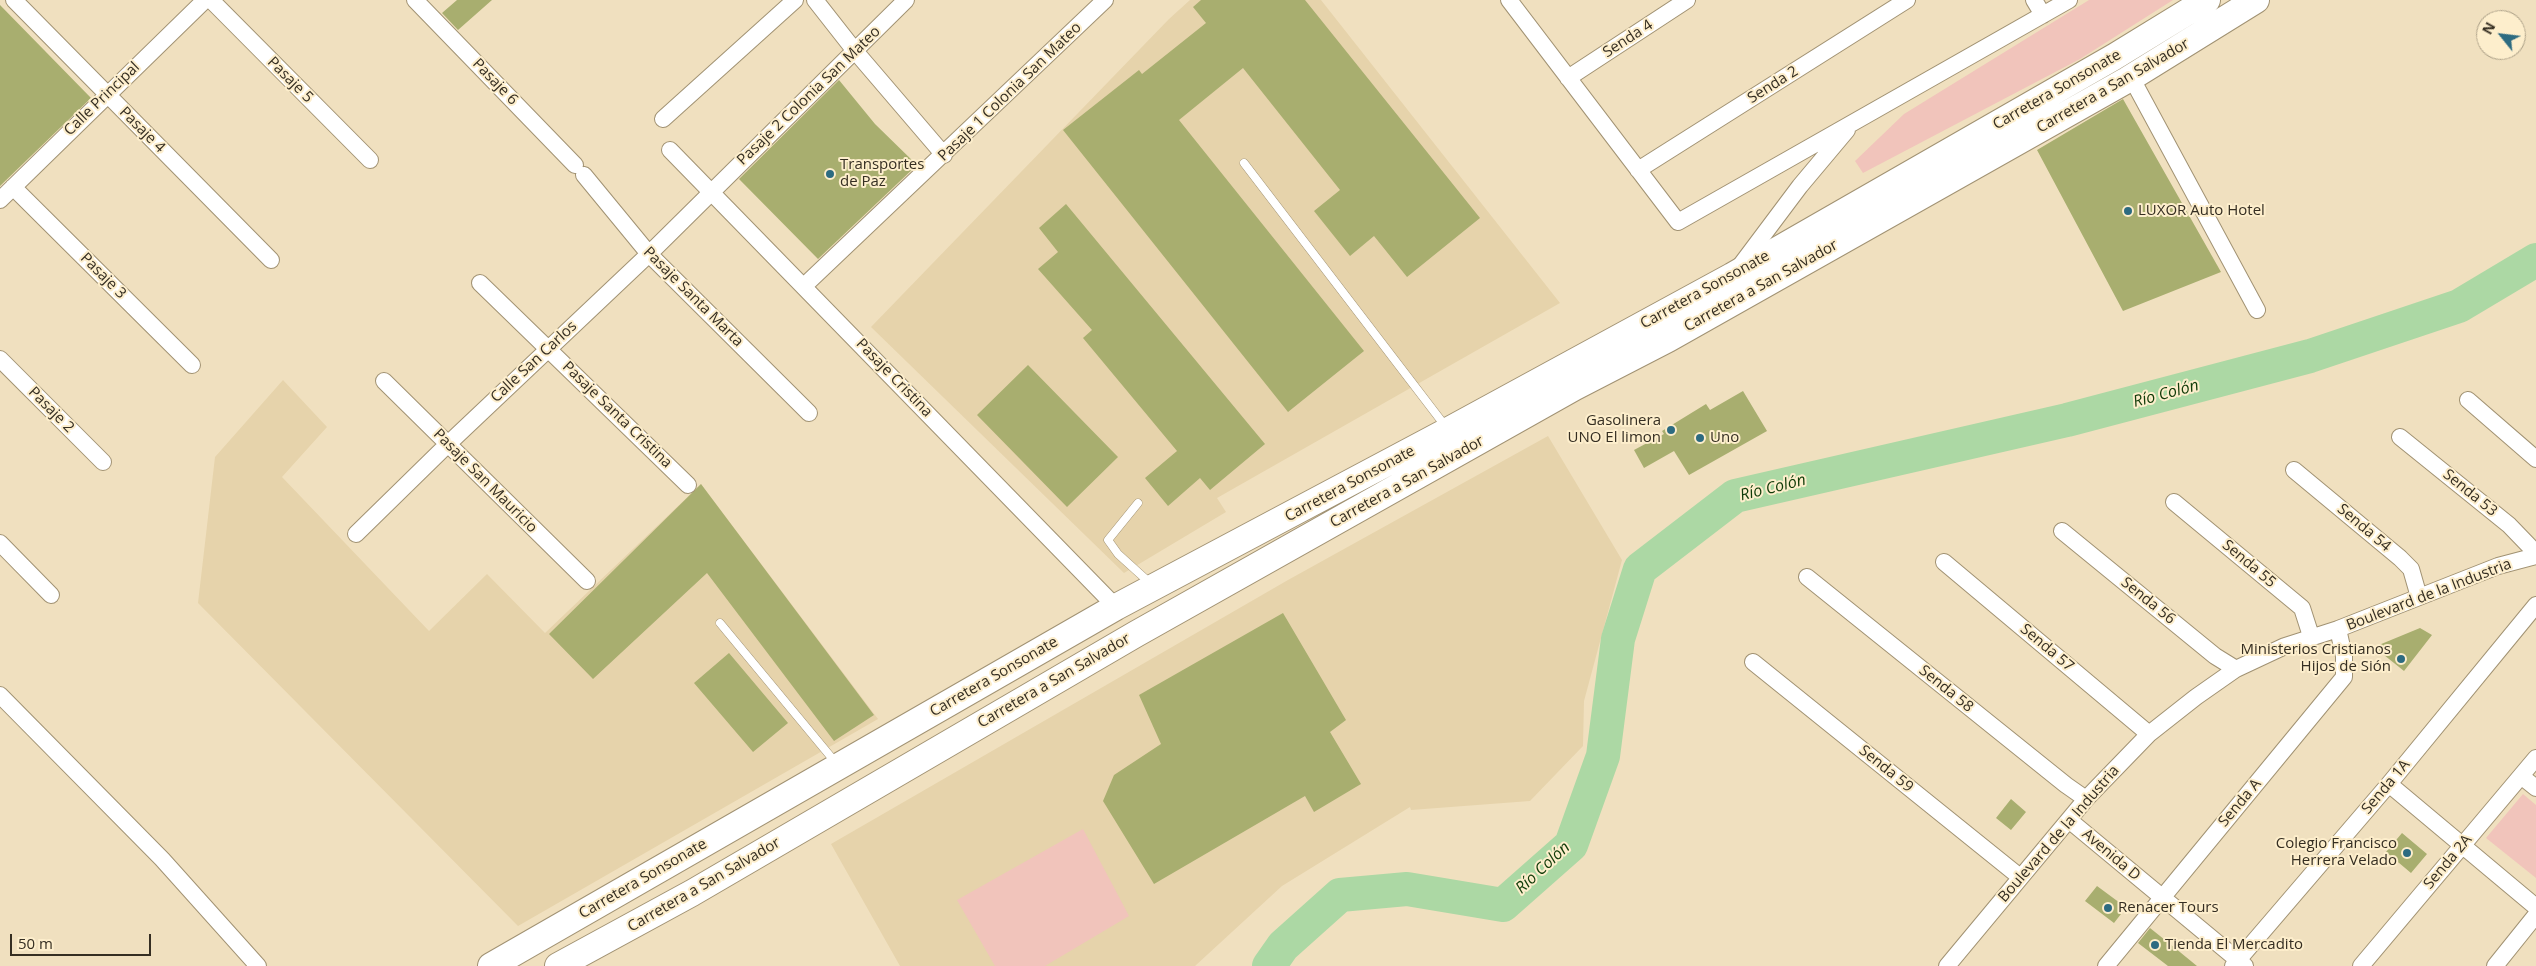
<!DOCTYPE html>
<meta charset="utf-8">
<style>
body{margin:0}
#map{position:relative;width:2536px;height:966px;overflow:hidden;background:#f0e0bf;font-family:"Open Sans",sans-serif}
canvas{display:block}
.north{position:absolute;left:2476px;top:10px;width:50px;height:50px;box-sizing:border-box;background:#fdeecc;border:1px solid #ada188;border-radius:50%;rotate:299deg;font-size:14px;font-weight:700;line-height:20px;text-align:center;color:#352e22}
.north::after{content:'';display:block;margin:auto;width:18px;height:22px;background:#2d6b81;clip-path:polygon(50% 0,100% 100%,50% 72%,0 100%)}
.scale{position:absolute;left:10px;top:934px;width:141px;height:22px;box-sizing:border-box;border:2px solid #352e22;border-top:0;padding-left:6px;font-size:15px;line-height:18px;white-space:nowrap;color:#352e22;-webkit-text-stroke:4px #fdeecc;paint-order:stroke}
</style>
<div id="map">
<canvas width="2536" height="966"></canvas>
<div class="north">N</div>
<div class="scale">50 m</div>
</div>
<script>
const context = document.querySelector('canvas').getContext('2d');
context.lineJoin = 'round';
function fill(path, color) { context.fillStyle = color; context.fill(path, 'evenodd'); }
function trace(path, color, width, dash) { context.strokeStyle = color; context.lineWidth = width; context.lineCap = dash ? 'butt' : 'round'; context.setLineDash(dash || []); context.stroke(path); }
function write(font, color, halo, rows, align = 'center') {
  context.font = font + ' "Open Sans",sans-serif'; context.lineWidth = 4; context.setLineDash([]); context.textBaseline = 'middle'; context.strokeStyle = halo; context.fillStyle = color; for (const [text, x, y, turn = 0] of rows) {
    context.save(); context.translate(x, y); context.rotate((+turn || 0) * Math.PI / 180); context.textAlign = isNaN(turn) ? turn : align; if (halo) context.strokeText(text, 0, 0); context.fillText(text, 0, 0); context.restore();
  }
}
const built = new Path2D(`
 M1190 0H1321L1560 303 1217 498 1226 512 1124 573 871 327 1169 19Z
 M283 380 327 427 282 477 429 631 487 574 545 633 701 484 878 719 518 926 198 603 215 457Z
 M1548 436 1622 560 1584 701 1583 746 1530 801 1411 810 1410 807 1282 886 1195 966H900L831 844 1288 580Z`);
const green = new Path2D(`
 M2089 0H2173L2080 59 1863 173 1855 161 1904 114Z
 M2523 794 2536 805V878L2486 838Z
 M1083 829 1129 916 1045 966H995L957 900Z`);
const river = new Path2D(`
 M1269 966 1283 946 1340 895 1407 889 1503 905 1571 845 1603 756 1618 639 1640 569 1735 496 2067 420 2310 356 2459 306 2536 260`);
const building = new Path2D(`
 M457 0H492L458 30 442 13Z
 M1201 0H1305L1480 218 1407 277 1374 236 1350 256 1314 211 1340 190 1243 68 1179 120 1364 351 1288 412 1063 130 1139 70 1142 74 1206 23 1193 7Z
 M0 5 91 98 0 186Z
 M839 80 875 124 917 165 818 259 739 179Z
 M2123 99 2221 272 2123 311 2037 150Z
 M1066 204 1265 444 1210 490 1200 478 1168 506 1145 478 1177 451 1083 338 1092 330 1038 269 1058 252 1039 228Z
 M1028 365 1118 457 1067 507 977 415Z
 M1743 391 1767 431 1689 475 1674 451 1644 468 1634 450 1664 434 1662 431 1706 404 1710 410Z
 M701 484 874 715 834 741 707 573 593 679 549 634Z
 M1283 613 1346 720 1330 732 1361 784 1314 812 1305 796 1154 884 1103 801 1114 775 1161 744 1139 695Z
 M2420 628 2432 635 2404 671 2374 647Z
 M729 653 788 723 753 752 694 683Z
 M2011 799 2026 812 2011 830 1996 818Z
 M2402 833 2427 854 2411 873 2386 852Z
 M2097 886 2120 903 2121 914 2114 923 2085 901Z
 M2150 928 2175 948 2197 966H2168L2138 943Z`);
const service = new Path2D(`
 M1244 163 1446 427
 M1138 503 1108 540 1118 554 1150 583
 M720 623 836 763`);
const minor = new Path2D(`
 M14 0 271 260
 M211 0 370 160
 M415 0 575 165
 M815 0 855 51 944 155
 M1509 0 1678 222 2069 0
 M2034 0 2043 15
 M2131 77 2257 310
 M1568 78 1687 0
 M663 119 795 0
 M670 150 1116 607
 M1638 170 1907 0
 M584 175 649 254 809 413
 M13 187 192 365
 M0 200 205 0
 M1740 266 1800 186 1847 130
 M480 283 688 485
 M804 286 1105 0
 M0 359 103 462
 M384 381 587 581
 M2468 400 2536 459
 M2400 437 2509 525 2536 553
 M2294 470 2400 558 2411 569 2419 597
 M2174 502 2302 608 2311 636
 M2062 531 2215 656 2236 669
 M356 534 448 444 649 254 906 0
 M0 543 51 595
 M1944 562 2149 734
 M1807 577 2066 785 2086 799
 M1753 662 2020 877
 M0 695 162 859 258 966
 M2521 776 2536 788
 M2389 784 2536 907
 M2069 820 2245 966
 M1947 966 2086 799 2149 734 2196 697 2236 669 2285 646 2338 629 2498 566 2536 556
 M2106 966 2344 677V656L2338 629
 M2233 966 2389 784 2536 605
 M2361 966 2536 758
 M2495 966 2536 915`);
const trunk = new Path2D(`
 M491 966 1116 607 1449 430 1732 276 2114 57 2207 0
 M558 966 692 893 1136 634 1575 387 1668 339 2127 80 2256 0`);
const markers = [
 [830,174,5,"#2d6b81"],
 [2128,211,5,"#2d6b81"],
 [1671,430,5,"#2d6b81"],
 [1700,438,5,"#2d6b81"],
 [2401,659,5,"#2d6b81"],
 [2407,853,5,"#2d6b81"],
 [2108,908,5,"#2d6b81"],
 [2155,945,5,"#2d6b81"]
];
const streetNames = [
 ["Senda 4",1628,39,-33],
 ["Pasaje 5",290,80,45],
 ["Pasaje 6",495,82,46],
 ["Senda 2",1773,85,-32],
 ["Carretera a San Salvador",2113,86,-30],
 ["Carretera Sonsonate",2057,90,-30],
 ["Pasaje 1 Colonia San Mateo",1010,92,-44],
 ["Pasaje 2 Colonia San Mateo",809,96,-44],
 ["Calle Principal",102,99,-44],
 ["Pasaje 4",142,130,45],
 ["Pasaje 3",103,276,45],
 ["Carretera a San Salvador",1761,286,-29],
 ["Carretera Sonsonate",1705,290,-29],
 ["Pasaje Santa Marta",693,297,45],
 ["Calle San Carlos",534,362,-43],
 ["Pasaje Cristina",894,378,46],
 ["Pasaje 2",51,410,45],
 ["Pasaje Santa Cristina",617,415,44],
 ["Pasaje San Mauricio",485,481,45],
 ["Carretera a San Salvador",1407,482,-29],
 ["Carretera Sonsonate",1350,484,-28],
 ["Senda 53",2470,493,39],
 ["Senda 54",2364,528,40],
 ["Senda 55",2249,564,40],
 ["Boulevard de la Industria",2429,595,-21],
 ["Senda 56",2148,601,39],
 ["Senda 57",2047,648,40],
 ["Carretera Sonsonate",994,677,-30],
 ["Carretera a San Salvador",1054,681,-30],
 ["Senda 58",1946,689,39],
 ["Senda 59",1886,769,39],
 ["Senda 1A",2386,787,-50],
 ["Senda A",2240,803,-50],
 ["Boulevard de la Industria",2059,834,-49],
 ["Avenida D",2111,855,40],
 ["Senda 2A",2448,862,-50],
 ["Carretera Sonsonate",643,879,-30],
 ["Carretera a San Salvador",704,885,-30]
];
const poiNames = [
 ["Transportes",840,165],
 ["de Paz",840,182],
 ["LUXOR Auto Hotel",2138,211],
 ["Gasolinera",1661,421,"right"],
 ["UNO El limon",1661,438,"right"],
 ["Uno",1710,438],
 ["Ministerios Cristianos",2391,650,"right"],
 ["Hijos de Sión",2391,667,"right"],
 ["Colegio Francisco",2397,844,"right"],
 ["Herrera Velado",2397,861,"right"],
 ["Renacer Tours",2118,908],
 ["Tienda El Mercadito",2165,945]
];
const waterNames = [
 ["Río Colón",2166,394,-15],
 ["Río Colón",1773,488,-14],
 ["Río Colón",1543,868,-43]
];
fill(built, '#e6d3ab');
fill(green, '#f1c4bb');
trace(river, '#acd8a4', 34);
fill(building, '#a8ae6f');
trace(service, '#a19273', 9);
trace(minor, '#a19273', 18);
trace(trunk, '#a19273', 28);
trace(service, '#fff', 8);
trace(minor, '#fff', 16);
trace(trunk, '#fff', 26);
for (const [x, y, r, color] of markers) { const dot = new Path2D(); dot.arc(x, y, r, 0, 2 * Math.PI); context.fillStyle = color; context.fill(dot); trace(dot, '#fdeecc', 2); }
write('15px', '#352e22', '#fdeecc', streetNames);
write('15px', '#352e22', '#fdeecc', poiNames, 'left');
write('italic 16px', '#103b08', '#fdeecc', waterNames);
</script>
